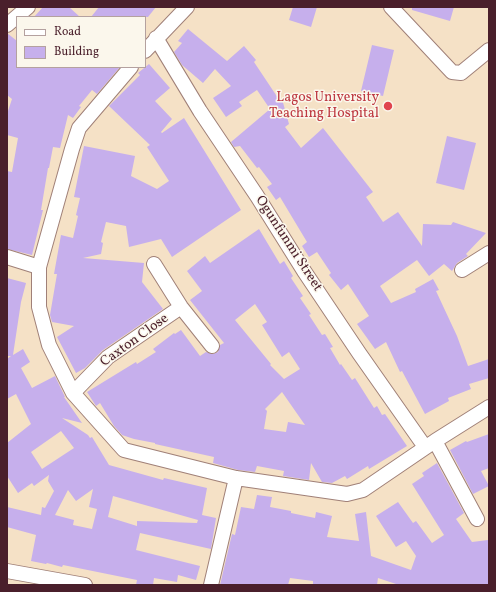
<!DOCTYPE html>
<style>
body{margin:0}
#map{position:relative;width:496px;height:592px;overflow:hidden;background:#f5e1c6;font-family:Vollkorn,serif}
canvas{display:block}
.frame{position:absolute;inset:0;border:8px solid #4a1f2b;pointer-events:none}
.legend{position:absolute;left:16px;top:16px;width:130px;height:52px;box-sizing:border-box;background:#fbf7ec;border:1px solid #b4a19f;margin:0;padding:5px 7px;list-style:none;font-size:12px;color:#4a1f2b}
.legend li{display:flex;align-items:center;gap:8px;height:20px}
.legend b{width:20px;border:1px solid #b4a19f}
</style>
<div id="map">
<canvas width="496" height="592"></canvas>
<div class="frame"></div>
<ul class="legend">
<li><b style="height:5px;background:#fff"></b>Road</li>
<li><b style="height:11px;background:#c6afec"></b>Building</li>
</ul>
</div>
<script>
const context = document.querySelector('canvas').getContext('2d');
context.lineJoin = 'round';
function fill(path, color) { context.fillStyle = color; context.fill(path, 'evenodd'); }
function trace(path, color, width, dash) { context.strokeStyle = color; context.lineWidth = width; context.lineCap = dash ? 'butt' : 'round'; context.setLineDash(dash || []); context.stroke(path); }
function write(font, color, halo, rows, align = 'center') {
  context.font = font + ' Vollkorn,serif'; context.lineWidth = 3; context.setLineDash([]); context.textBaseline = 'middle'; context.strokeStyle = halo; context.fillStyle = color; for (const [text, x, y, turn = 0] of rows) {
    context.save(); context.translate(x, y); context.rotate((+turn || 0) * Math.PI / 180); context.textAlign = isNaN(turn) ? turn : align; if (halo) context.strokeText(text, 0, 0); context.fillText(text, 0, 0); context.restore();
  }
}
const building = new Path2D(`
 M43 7H69L80 17H34Z
 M99 7H156L148 17H91Z
 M293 7H317L311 27 289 20Z
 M412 7H454L450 21 412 10Z
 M188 29 227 61 244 46 256 60 254 62 280 101 282 99 289 124 285 127 301 148 323 128 373 192 366 197 383 222 398 212 422 246 423 224 451 225 453 222 486 233 466 254 468 256 457 263 452 271 444 264 429 276 417 260 380 286 391 303 416 292 415 289 433 279 439 290 436 291 457 336 468 366 489 359V378L469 384 471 389 448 398 449 401 425 414 402 371 400 372 386 342 375 349 357 324 369 316 348 284 341 290 329 275 331 273 317 252 309 257 302 246 307 242 280 197 276 200 267 187 272 184 259 167 257 168 240 146 234 147 231 142 270 109 257 90 239 102 242 106 226 117 213 98 231 86 215 69 203 83 182 65 174 52 182 43 178 41Z
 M7 33 17 41V67H120L97 94 92 90 79 106 81 107 73 118 68 115 60 148 53 147 49 168H48L41 210H43L32 255 7 249V171L12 172 18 138 7 135V114L12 99 7 95Z
 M372 45 394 50 383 96 361 91Z
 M149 64 170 88 155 101 172 119 161 132 162 133 184 118 241 210 172 257 161 239 129 247 126 226 106 222 101 242 103 243 101 254 83 258 144 263 142 282 163 309 103 350 85 368 76 373 57 337 74 326 52 322 50 315 57 274H54L61 235 73 238 78 216 76 215 80 198 74 197 84 146 135 156 131 176 157 189 169 181 147 147 150 145 109 106 140 75 138 73Z
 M447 136 476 143 464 190 436 183Z
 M259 229 280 264 284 261 293 276 291 278 303 296 300 298 311 314 309 315 322 335 325 334 333 347 330 348 340 365 341 364 352 380 355 378 374 408 377 406 382 415 385 414 407 446 369 469 368 466 347 479 345 476 332 483 322 482 311 463 309 480 283 476 284 471 257 466 255 472 238 470 213 463 214 457 155 444V443L134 439 122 435 114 426 100 403 96 406 87 392 136 362 137 364 156 352 153 349 174 333 175 334 181 330 200 356 206 352 213 354 218 352 220 345 224 343 190 300 202 291 187 271 205 256 210 263ZM255 304 267 322 262 325 282 357 289 352 300 369 284 379 270 365 271 364 235 320ZM282 392 305 425 288 422 286 432 264 429 267 411 265 409Z
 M7 278 26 283 21 302 13 355 23 349 30 362 21 368 32 388 55 376 65 397H64L82 423 62 418 88 435 90 438 92 437 109 465 163 480 164 478 207 488 202 515 216 518 211 549 140 533 136 550 200 566 196 580 178 575 177 582 154 578 153 585H136L137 580 63 565 62 567 47 563 46 564 31 561 36 535 7 527V507L41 515 42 507 45 508 54 491 48 481 49 475 34 486 32 483 18 493 7 476V443L31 424 16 394 7 399V359L11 356H7ZM61 431 74 448 42 469 31 452ZM93 489 89 507 97 509 92 529 73 525 74 520 55 515 68 490 76 501ZM113 496 198 520 197 523 137 521V526L108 517Z
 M489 434V468L481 471 489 486 473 494 450 450 466 441 467 442Z
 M437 463 464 513 456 519 472 542 488 540 489 548V585H399L378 578 377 585H313V581L290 578 288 585H220L232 534 235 535 241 507 254 509 257 495 272 497 270 507 291 511V513L315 518 316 512 332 516 327 537 359 541 355 514 366 512 371 556 411 570 416 556 406 541 396 547 376 516 398 502 413 523 416 521 432 543 444 535 412 484 424 476 422 473Z`);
const minor = new Path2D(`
 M391 7 452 72 461 73 489 50
 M7 25 28 7
 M156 38 200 111 257 196 304 271 359 353 425 447
 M145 51 187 7
 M131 67 79 128 72 149 39 267V307L49 345 73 393 124 450 236 478 347 494 363 490 435 441 489 407
 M7 257 39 267
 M154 264 181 307 212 346
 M462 270 489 253
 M73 393 108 357 181 307
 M435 441 477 519
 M7 571 85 585
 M211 585 236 478`);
const markers = [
 [388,106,5,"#e0444e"]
];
const healthNames = [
 ["Lagos University",379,98],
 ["Teaching Hospital",379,114]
];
const streetNames = [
 ["Ogunfunmi Street",288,244,57],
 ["Caxton Close",135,341,-36]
];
fill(building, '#c6afec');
trace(minor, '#a08078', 16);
trace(minor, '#fff', 14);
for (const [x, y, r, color] of markers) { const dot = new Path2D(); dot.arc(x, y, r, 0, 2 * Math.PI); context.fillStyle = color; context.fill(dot); trace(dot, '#fbf7ec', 1.5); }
write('14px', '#be3a42', '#fbf7ec', healthNames, 'right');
write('14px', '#4a1f2b', '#fbf7ec', streetNames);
</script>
